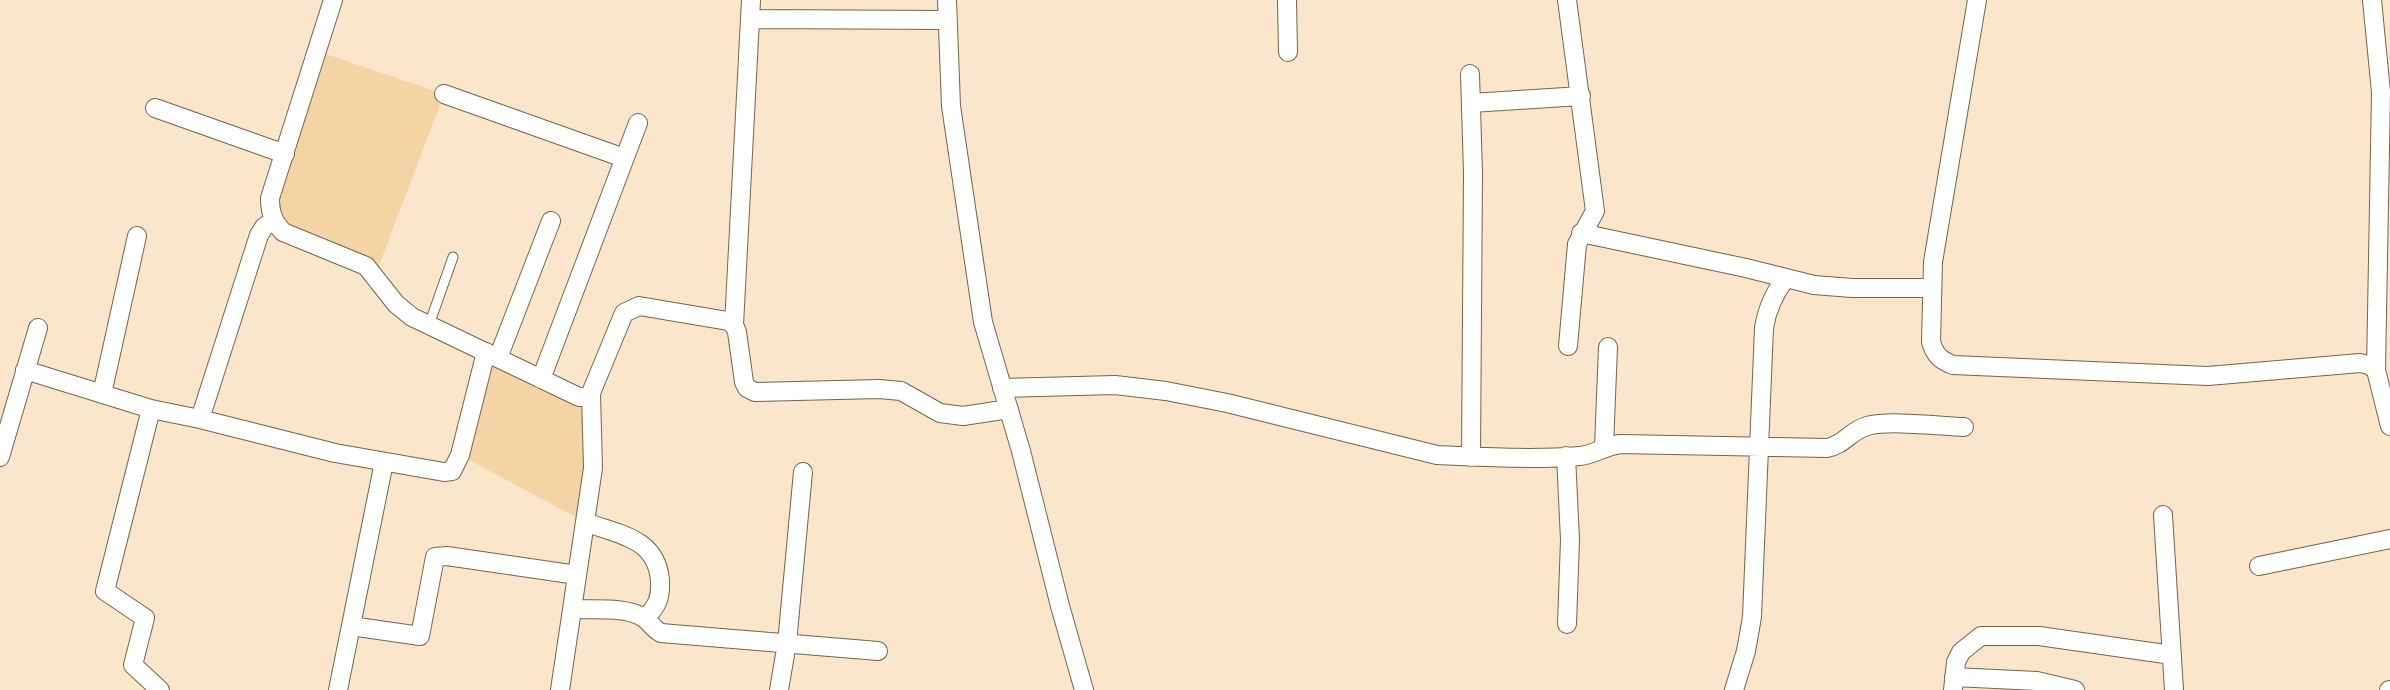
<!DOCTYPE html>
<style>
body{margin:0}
canvas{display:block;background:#fae6ca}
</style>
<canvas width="2390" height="690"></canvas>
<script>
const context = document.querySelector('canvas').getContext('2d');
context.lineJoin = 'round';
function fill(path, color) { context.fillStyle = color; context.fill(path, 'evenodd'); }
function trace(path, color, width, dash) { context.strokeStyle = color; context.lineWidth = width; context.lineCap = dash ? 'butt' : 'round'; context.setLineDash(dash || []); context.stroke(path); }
const green = new Path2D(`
 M317 51 444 94 375 276 273 221 285 154Z
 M486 352 591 393 585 522 460 455Z`);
const service = new Path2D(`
 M429 325 453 257`);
const minor = new Path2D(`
 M333 0 270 198C270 213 273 221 283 232L366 266 396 304 412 317 579 397H586L591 393 624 313 639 306 728 321 734 325 737 332 744 382 747 388 755 392 879 389 901 391 940 413 963 416 1009 409
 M947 0 951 106 983 322 1021 451 1060 606 1084 690
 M1287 0 1288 52
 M1567 0 1595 211 1577 244 1568 346
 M1977 0 1933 262 1931 342C1935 355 1940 360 1953 365L2208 376 2360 363 2369 365 2376 370 2390 426
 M2372 0 2381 92 2376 370
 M750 19 948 20
 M1470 74 1473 173 1471 457
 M444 94 624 158
 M1471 103 1581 96
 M155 108 285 154
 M1581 233 1746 268 1814 285 1852 288H1931
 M734 325 751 0
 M498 358 551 221
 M25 370 151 409 200 419 335 453 444 472 452 471 460 455 486 352
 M541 379 638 123
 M1002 388 1115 385 1166 391 1227 403 1437 455C1482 457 1536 460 1580 456 1592 455 1606 446 1620 444L1827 448C1844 445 1850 431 1867 426 1889 420 1939 426 1964 427
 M102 394 137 236
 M151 409 105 591 145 618 133 665 160 690
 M200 419 259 235 264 227 273 221
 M1604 447 1608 347
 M1566 456 1570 540 1567 624
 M0 457 38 328
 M2163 515 2174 690
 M585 522C620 535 657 538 660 581 661 598 657 607 645 618
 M2259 566 2390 539
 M572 609C593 610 626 606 644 618 651 623 653 629 661 633L878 651
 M351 626 420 636 435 557 447 556 577 575
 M1954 677 2037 681 2075 690
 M338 690 384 462
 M560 690 593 468 591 393
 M779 690 787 643 803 472
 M1734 690 1746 651 1752 617 1764 328C1767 309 1773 295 1785 279
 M1953 690 1956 662 1961 652 1981 636H2039L2172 655
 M2389 690H2390`);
fill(green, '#f4d4a4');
trace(service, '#75644b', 11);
trace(minor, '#75644b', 20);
trace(service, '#fff', 9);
trace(minor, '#fff', 18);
</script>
